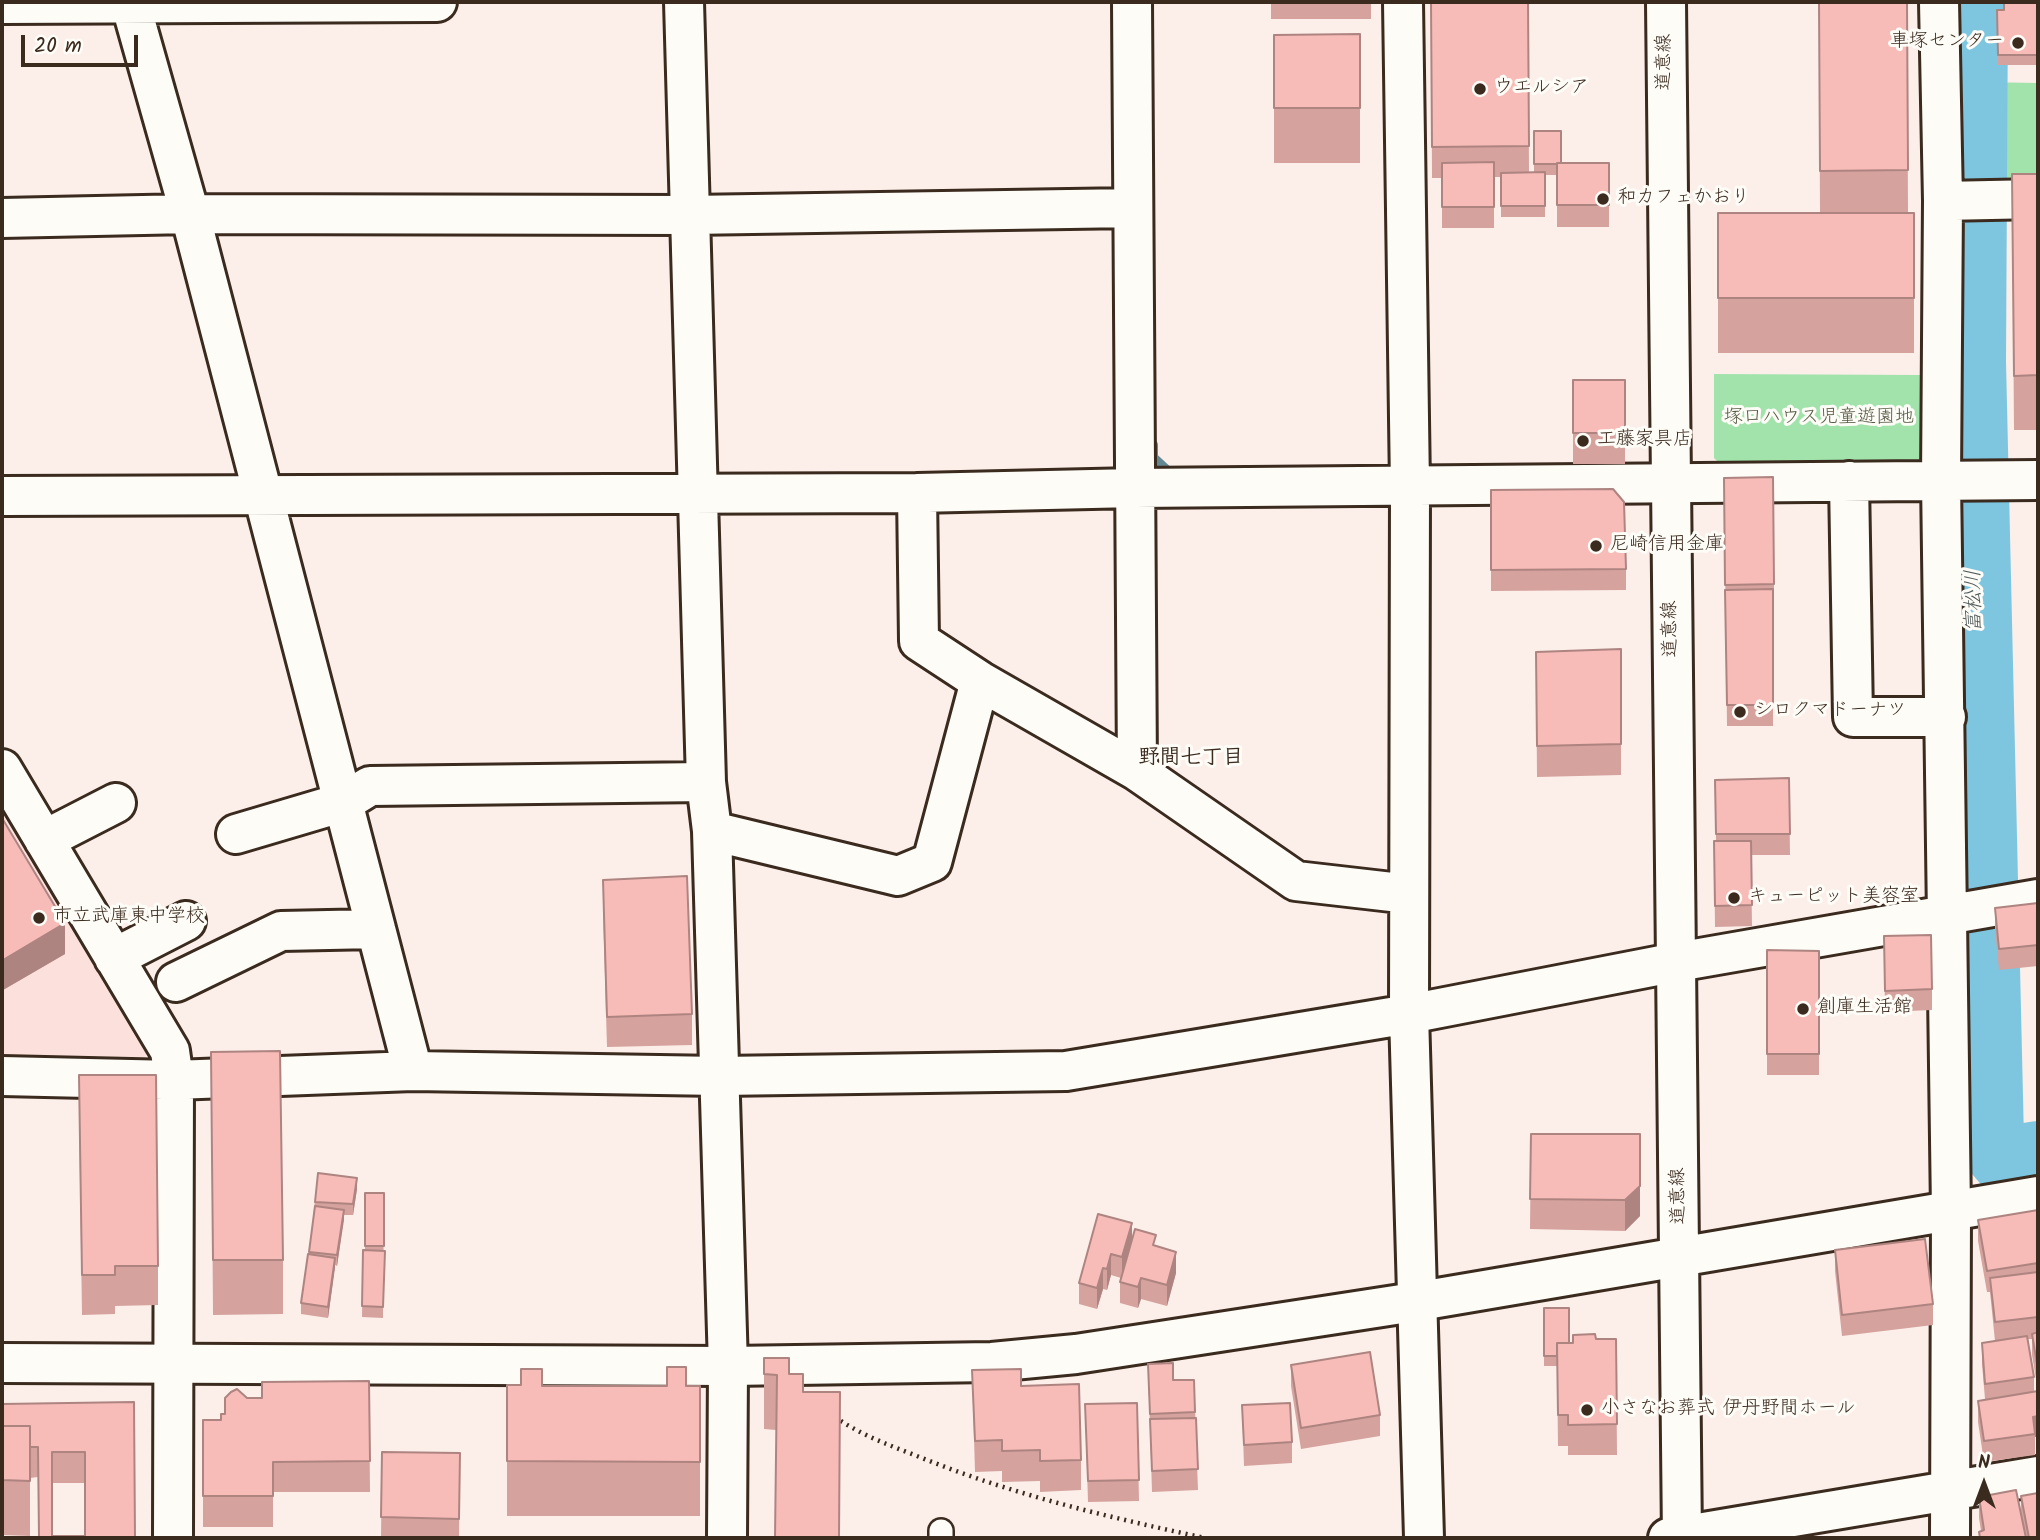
<!DOCTYPE html>
<meta charset="utf-8">
<style>
body{margin:0}
#map{position:relative;width:2040px;height:1540px;overflow:hidden;background:#fcefea;font-family:Kalam,sans-serif}
canvas{display:block}
.frame{position:absolute;inset:0;border:4px solid #3b2a1e;pointer-events:none}
.north{position:absolute;left:1949px;top:1449px;width:70px;height:70px;-webkit-text-stroke:5px #fdfcf7;paint-order:stroke;rotate:0deg;font-size:19px;font-weight:700;line-height:28px;text-align:center;color:#3b2a1e}
.north::after{content:'';display:block;margin:auto;width:24px;height:32px;background:#3b2a1e;clip-path:polygon(50% 0,100% 100%,50% 72%,0 100%)}
.scale{position:absolute;left:21px;top:35px;width:117px;height:32px;box-sizing:border-box;border:4px solid #3b2a1e;border-top:0;padding-left:9px;font-size:21px;line-height:24px;white-space:nowrap;color:#3b2a1e;-webkit-text-stroke:5px #fdfcf7;paint-order:stroke}
</style>
<div id="map">
<canvas width="2040" height="1540"></canvas>
<div class="frame"></div>
<div class="north">N</div>
<div class="scale">20 m</div>
</div>
<script>
const context = document.querySelector('canvas').getContext('2d');
context.lineJoin = 'round';
function fill(path, color) { context.fillStyle = color; context.fill(path, 'evenodd'); }
function trace(path, color, width, dash) { context.strokeStyle = color; context.lineWidth = width; context.lineCap = dash ? 'butt' : 'round'; context.setLineDash(dash || []); context.stroke(path); }
function write(font, color, halo, rows, align = 'center') {
  context.font = font + ' Kalam,"Klee One",sans-serif'; context.lineWidth = 6; context.setLineDash([]); context.textBaseline = 'middle'; context.strokeStyle = halo; context.fillStyle = color; for (const [text, x, y, turn = 0] of rows) {
    context.save(); context.translate(x, y); context.rotate((+turn || 0) * Math.PI / 180); context.textAlign = isNaN(turn) ? turn : align; if (halo) context.strokeText(text, 0, 0); context.fillText(text, 0, 0); context.restore();
  }
}
const built = new Path2D(`
 M2 791 152 1046 138 1069 2 1066Z`);
const green = new Path2D(`
 M1981 82 2038 83V182H1984L1980 177Z
 M1714 374 1925 375V458L1916 465 1720 464 1714 458Z`);
const stream = new Path2D(`
 M1152 445V458L1167 472H1179`);
const river = new Path2D(`
 M1973 2 1971 362 1989 1140 2007 1161 2038 1156`);
const path = new Path2D(`
 M835 1417C862 1436 892 1446 922 1458 1014 1495 1108 1517 1205 1538`);
const service = new Path2D(`
 M941 1538V1531`);
const minor = new Path2D(`
 M130 2 190 214 413 1071
 M684 2 706 782 712 831 728 1366 727 1538
 M1132 2 1137 771
 M1403 2 1410 487 1409 1014 1424 1538
 M1939 2 1943 201 1941 480 1951 1211 1950 1538
 M2 4 437 2
 M1943 201 2038 199
 M2 218 190 214 690 215 1132 208
 M1849 481 1853 717H1946
 M917 493 919 641 980 681 1137 771 1296 881 1409 894
 M2 496 917 493 1135 488 2038 480
 M2 769 170 1051 174 1080 173 1538
 M712 831 898 876 932 862 980 681
 M236 834 344 802 370 786 706 782
 M44 840 116 803
 M114 958 186 921
 M176 982 281 931 376 929
 M2 1076 174 1080 413 1071 720 1076 1066 1071 1409 1014 1677 962 2038 899
 M1668 1538 2038 1476`);
const tertiary = new Path2D(`
 M1666 2 1682 1538
 M2 1363 730 1366 992 1362 1076 1354 1408 1303 2038 1196`);
const wall = new Path2D(`
 M1271 2H1371V19H1271Z
 M1431 2H1528L1529 173 1534 172V131L1561 163H1609V227H1557V175H1545V217H1501V177H1494V228H1442V178H1432Z
 M1819 2H1907L1908 213H1914V353H1718V213H1820Z
 M2038 2V65H1998L1997 10H2004Z
 M1360 34V163H1274V35Z
 M2012 174H2038V430H2014Z
 M1573 380H1625V464H1573Z
 M1724 478 1774 584V605H1773V726H1727Z
 M1491 490 1626 569V590L1491 591Z
 M1621 649V775L1537 777 1536 652Z
 M1789 778 1790 855H1751L1752 926 1715 927 1714 841H1716L1715 780Z
 M2 818 65 954 3 990 2 988Z
 M603 880 692 1014V1045L607 1047 603 910Z
 M2038 903V966L1999 970 1995 929V908Z
 M1884 936 1932 989V1010L1885 1012Z
 M1767 950 1819 951V1075H1767Z
 M211 1052 283 1260V1314L213 1315Z
 M79 1115 158 1266V1305L115 1306V1314L82 1315Z
 M1531 1134H1640V1216L1625 1231 1530 1229Z
 M318 1173 357 1189 353 1215H344L337 1266 335 1265 328 1318 301 1314V1303L309 1254Z
 M365 1193H384L383 1318 362 1317 363 1250H365Z
 M2038 1210V1437H2035V1455L1984 1462 1978 1422V1401L1985 1399 1982 1364V1343L1995 1341 1990 1292H1987L1978 1241V1220ZM2028 1339H2032V1355L2038 1391 2034 1392V1377Z
 M1098 1214 1132 1240 1156 1246 1176 1273 1167 1306 1141 1299 1138 1308 1120 1303V1282L1121 1278 1111 1275 1107 1290 1103 1289 1097 1309 1079 1304V1283Z
 M1835 1250 1933 1304V1325L1842 1336 1835 1271Z
 M1544 1308 1569 1343 1596 1339H1616L1617 1455H1568V1446H1558L1557 1366H1544Z
 M764 1358H789L776 1430 764 1429Z
 M1148 1364 1173 1380H1194L1198 1490 1152 1492Z
 M1291 1365 1380 1415V1436L1301 1449 1291 1386Z
 M972 1370 1021 1386 1081 1460V1490L1040 1492V1481L1002 1482V1471L975 1472Z
 M369 1381 370 1492H273V1527H203V1420H221L225 1414 247 1398H262Z
 M507 1385 700 1386V1516H507Z
 M134 1402 135 1538H38V1477L30 1478V1536L2 1535V1404ZM52 1483H85V1536H52Z
 M1137 1403 1139 1501 1088 1502 1085 1404Z
 M1242 1405 1292 1442V1463L1244 1466Z
 M382 1452 460 1453 459 1538H381Z
 M2021 1496 2038 1538H1979V1532L1981 1531 1979 1518V1497L2021 1516Z`);
const shadedWall = new Path2D(`
 M65 923V954L3 990V960Z
 M357 1178V1189L353 1215V1204Z
 M1640 1186V1216L1625 1231V1200Z
 M344 1210V1220L337 1266V1255Z
 M1132 1223V1244L1122 1278V1257Z
 M1176 1252V1273L1167 1306V1285Z
 M1111 1254V1275L1107 1290V1269Z
 M335 1258V1268L328 1318V1307Z
 M1103 1268V1289L1097 1309V1288Z
 M1141 1278V1299L1138 1308V1287Z
 M2038 1416V1437H2035L2033 1417Z`);
const building = new Path2D(`
 M1431 2H1528L1529 146 1432 147Z
 M1819 2H1907L1908 170 1820 171Z
 M2004 2H2038V55H1998L1997 10H2004Z
 M1360 34V108H1274V35Z
 M1534 131H1561V163H1557V164H1534Z
 M1494 162V207H1442V163Z
 M1557 163H1609V205H1557Z
 M1545 172V206H1501V173Z
 M2012 174H2038V375L2014 376Z
 M1718 213H1914V298H1718Z
 M1573 380H1625V433H1573Z
 M1773 477 1774 584 1725 585 1724 478Z
 M1613 489 1624 502 1626 569 1491 570V490Z
 M1773 589V705H1727L1725 590Z
 M1621 649V744L1537 746 1536 652Z
 M1789 778 1790 834H1716L1715 780Z
 M2 818 65 923 3 960 2 957Z
 M1714 841H1751L1752 905 1715 906Z
 M687 876 692 1014 607 1017 603 880Z
 M2038 903V945L1999 949 1995 908Z
 M1931 935 1932 989 1885 991 1884 936Z
 M1767 950 1819 951V1054H1767Z
 M280 1051 283 1260H213L211 1052Z
 M79 1075H156L158 1266H115V1275H82Z
 M1531 1134H1640V1186L1625 1200 1530 1199Z
 M318 1173 357 1178 353 1204 315 1202Z
 M365 1193H384V1246H365Z
 M315 1206 344 1210 337 1255 309 1252Z
 M2038 1210V1263L1987 1271 1978 1220Z
 M1098 1214 1132 1223 1122 1257 1111 1254 1107 1269 1103 1268 1097 1288 1079 1283Z
 M1135 1229 1156 1235 1153 1245 1176 1252 1167 1285 1141 1278 1138 1287 1120 1282Z
 M1925 1239 1933 1304 1842 1315 1835 1250Z
 M363 1250 385 1251 383 1307 362 1306Z
 M308 1254 335 1258 328 1307 301 1303Z
 M2038 1272V1317L1995 1322 1990 1278Z
 M1544 1308H1569V1343H1557V1356H1544Z
 M2038 1332V1370L2032 1334Z
 M1595 1334 1596 1339H1616L1617 1424 1568 1425V1415H1558L1557 1343H1573V1335Z
 M2027 1336 2034 1377 1985 1384 1982 1343Z
 M1370 1352 1380 1415 1301 1428 1291 1365Z
 M764 1358H789V1374H803V1392H840L839 1538H775L777 1375 764 1374Z
 M1173 1363V1380H1194L1195 1412 1150 1414 1148 1364Z
 M667 1367H686V1386H700V1462L507 1461V1385H521V1369H542V1386H667Z
 M1021 1369V1386L1079 1384 1081 1460 1040 1461V1450L1002 1451V1440L975 1441 972 1370Z
 M369 1381 370 1461 273 1462V1496H203V1420H221V1414H225V1398L231 1392 237 1389 247 1398H262V1382Z
 M2038 1391V1416L2033 1417 2035 1434 1984 1441 1978 1401Z
 M134 1402 135 1538H39L38 1447H30V1426H2V1404ZM52 1452H85V1536H52Z
 M1137 1403 1139 1480 1088 1481 1085 1404Z
 M1290 1403 1292 1442 1244 1445 1242 1405Z
 M1196 1418 1198 1469 1152 1471 1150 1419Z
 M2 1426H30V1481L2 1480Z
 M382 1452 460 1453 459 1519 381 1517Z
 M2016 1490 2026 1538H1980L1979 1532 1984 1530 1979 1497Z
 M2038 1493V1538H2029L2021 1496Z`);
const markers = [
 [2018,43,7,"#3b2a1e"],
 [1480,89,7,"#3b2a1e"],
 [1603,199,7,"#3b2a1e"],
 [1583,441,7,"#3b2a1e"],
 [1596,546,7,"#3b2a1e"],
 [1740,712,7,"#3b2a1e"],
 [1734,898,7,"#3b2a1e"],
 [39,918,7,"#3b2a1e"],
 [1803,1009,7,"#3b2a1e"],
 [1587,1410,7,"#3b2a1e"]
];
const poiNames = [
 ["車塚センター",2004,43,"right"],
 ["ウエルシア",1494,89],
 ["和カフェかおり",1617,199],
 ["工藤家具店",1597,441],
 ["尼崎信用金庫",1610,546],
 ["シロクマドーナツ",1754,712],
 ["キューピット美容室",1748,898],
 ["市立武庫東中学校",53,918],
 ["創庫生活館",1817,1009],
 ["小さなお葬式 伊丹野間ホール",1601,1410]
];
const streetNames = [
 ["道意線",1666,62,-90],
 ["道意線",1672,629,-91],
 ["道意線",1680,1196,-91]
];
const parkNames = [
 ["塚口ハウス児童遊園地",1819,419]
];
const waterNames = [
 ["富松川",1976,601,-91]
];
const neighbourhoodNames = [
 ["野間七丁目",1191,759]
];
fill(built, '#fbe0db');
fill(green, '#a2e3ac');
trace(stream, '#638892', 12);
trace(river, '#7ec6df', 70);
trace(service, '#3b2a1e', 28);
trace(minor, '#3b2a1e', 44);
trace(tertiary, '#3b2a1e', 44);
trace(path, '#3b2a1e', 4.5, [2, 5]);
trace(service, '#fdfcf7', 23);
trace(minor, '#fdfcf7', 38);
trace(tertiary, '#fdfcf7', 38);
fill(wall, '#d5a29e');
fill(shadedWall, '#ae8481');
fill(building, '#f8bcb8');
trace(building, '#ae8481', 2);
for (const [x, y, r, color] of markers) { const dot = new Path2D(); dot.arc(x, y, r, 0, 2 * Math.PI); context.fillStyle = color; context.fill(dot); trace(dot, '#fdfcf7', 2.5); }
write('19px', '#3b2a1e', '#fdfcf7', poiNames, 'left');
write('19px', '#3b2a1e', '#fdfcf7', streetNames);
write('19px', '#555842', '#fdfcf7', parkNames);
write('italic 21px', '#4f5958', '#fdfcf7', waterNames);
write('bold 21px', '#3b2a1e', '#fdfcf7', neighbourhoodNames);
</script>
